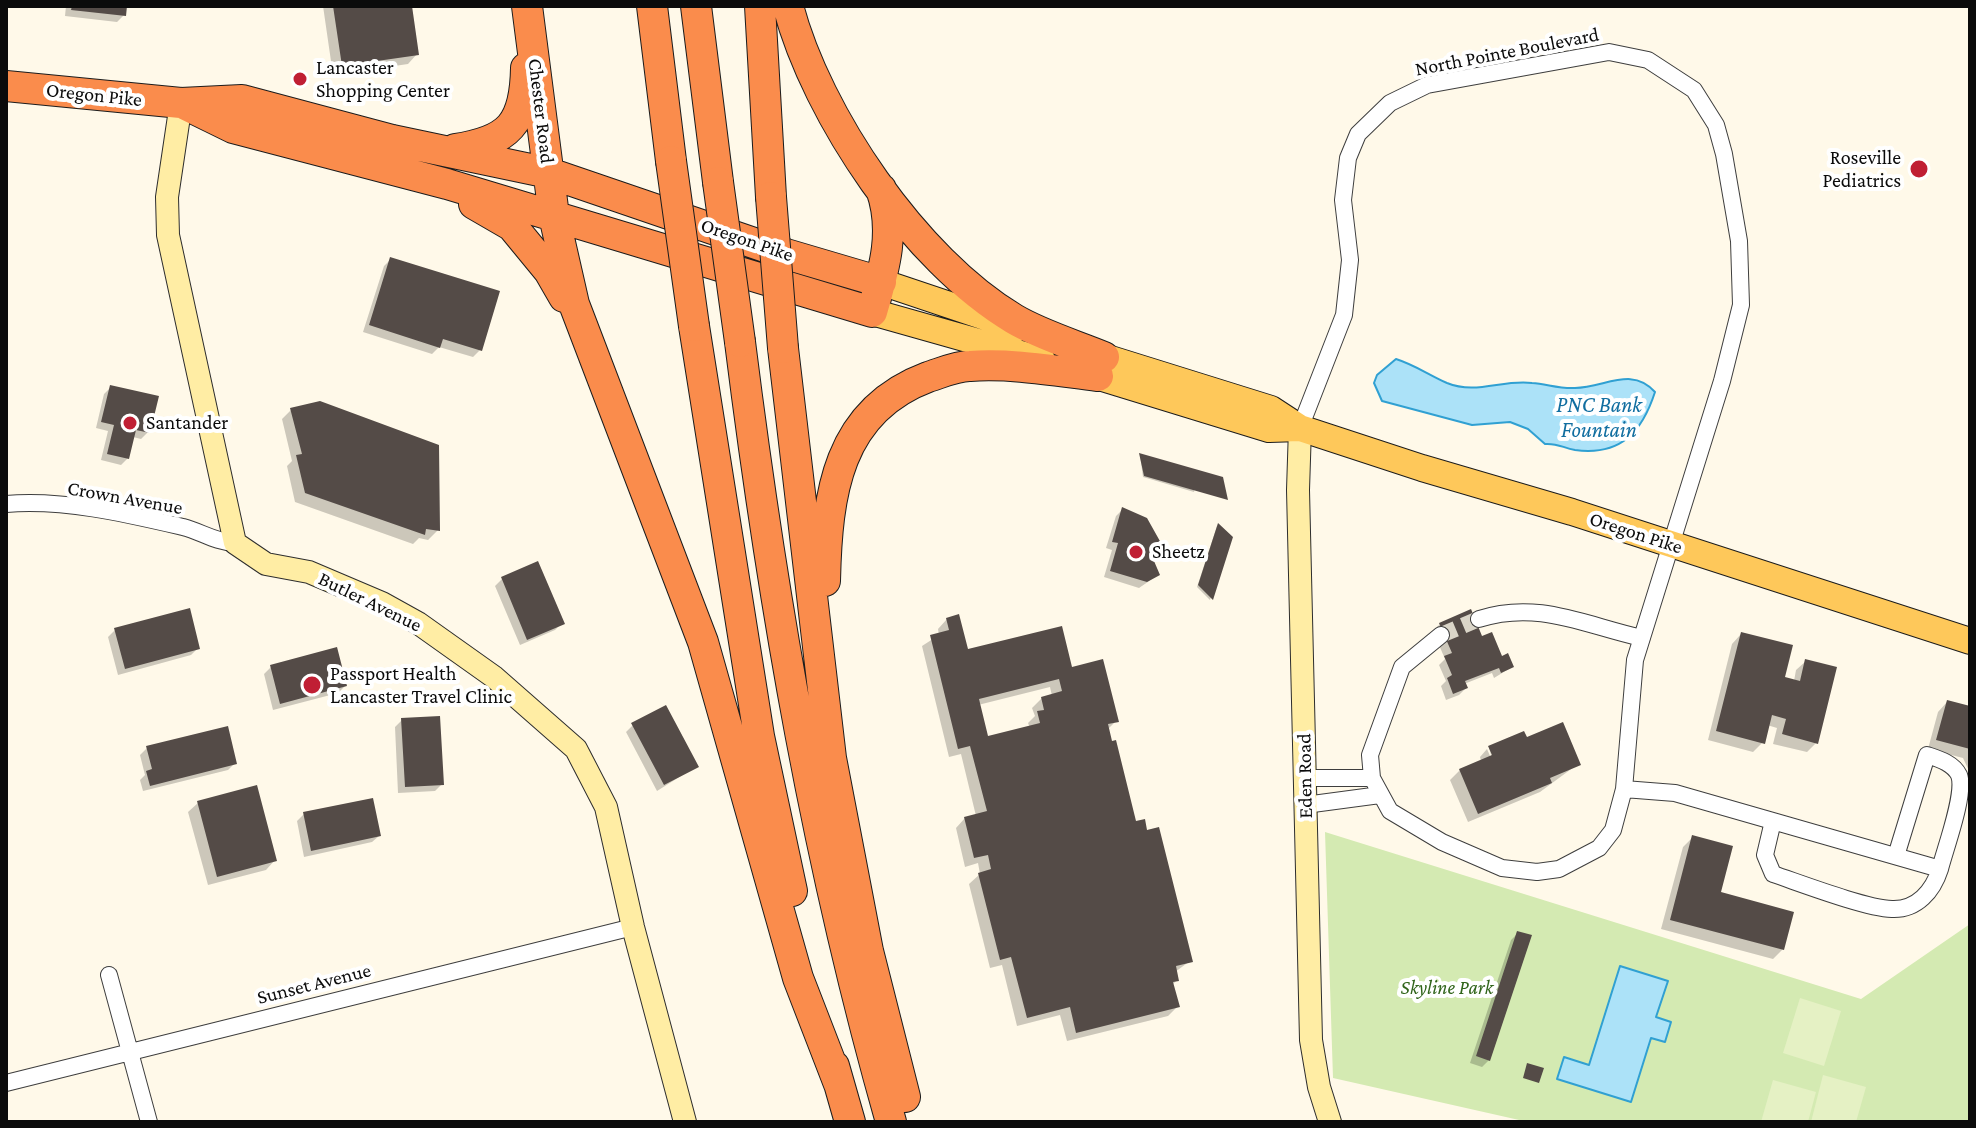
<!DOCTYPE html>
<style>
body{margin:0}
#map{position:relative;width:1976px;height:1128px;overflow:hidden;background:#fff9e9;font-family:"Crimson Pro",serif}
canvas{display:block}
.frame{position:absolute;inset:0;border:8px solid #0b0b0b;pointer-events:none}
</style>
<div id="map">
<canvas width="1976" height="1128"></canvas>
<div class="frame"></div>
</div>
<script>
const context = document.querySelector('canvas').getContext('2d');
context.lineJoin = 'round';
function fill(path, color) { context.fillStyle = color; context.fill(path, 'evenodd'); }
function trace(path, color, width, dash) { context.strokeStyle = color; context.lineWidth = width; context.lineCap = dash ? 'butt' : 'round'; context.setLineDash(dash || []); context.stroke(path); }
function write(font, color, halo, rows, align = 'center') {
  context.font = font + ' "Crimson Pro",serif'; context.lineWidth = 8; context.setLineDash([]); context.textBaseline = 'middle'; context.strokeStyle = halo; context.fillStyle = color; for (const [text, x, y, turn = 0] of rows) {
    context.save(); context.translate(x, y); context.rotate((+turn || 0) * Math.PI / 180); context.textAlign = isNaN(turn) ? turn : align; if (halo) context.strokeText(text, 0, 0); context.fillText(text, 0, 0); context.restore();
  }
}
const green = new Path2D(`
 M1325 832 1861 999 1970 924V1122H1528L1333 1078Z`);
const pitch = new Path2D(`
 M1800 998 1841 1011 1824 1066 1783 1053Z
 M1823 1075 1866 1087 1856 1122H1811Z
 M1773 1080 1816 1092 1808 1122H1761Z`);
const water = new Path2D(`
 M1396 359C1415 365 1429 375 1447 383 1476 395 1503 379 1532 383 1547 384 1559 389 1575 388 1606 387 1632 366 1655 392 1642 432 1621 456 1575 450 1563 448 1558 443 1545 444L1528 429 1510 422 1472 425 1382 401 1374 383 1377 375Z
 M1620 966 1668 981 1656 1017 1671 1022 1665 1042 1651 1038 1631 1102 1557 1079 1564 1057 1589 1065Z`);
const shadow = new Path2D(`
 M66 6H125L124 15 117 22 65 16Z
 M323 6H410L417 54 408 64 333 75Z
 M391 259 498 292 480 350 473 357 439 347 432 354 363 332 384 266Z
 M111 387 148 432 141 439 133 437 128 458 121 465 101 460 108 431 96 428 104 394Z
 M291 410 438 530 428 540 419 538 413 544 295 502 287 466 292 461 282 419Z
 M1140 455 1195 488 1194 492 1143 477Z
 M1123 509 1145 520 1151 561 1158 575 1139 588 1104 577 1112 550 1106 548 1116 516Z
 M1217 526 1230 538 1210 600 1197 587Z
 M502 579 562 623 555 630 520 645 495 586Z
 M947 619 967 652 1071 669 1116 721 1107 730 1135 824 1190 961 1175 972 1177 980 1172 985 1177 1007 1168 1016 1067 1041 1060 1015 1017 1026 1002 965 990 968 969 884 980 874 978 863 965 867 956 828 965 818 976 816 961 754 949 757 922 646 939 635 938 629ZM1050 687 1052 696 1042 698 1032 708 1035 716 1028 723 1030 728 986 738 978 705Z
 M1440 624 1481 639 1512 667 1494 678 1492 673 1464 684 1466 688 1459 695 1446 700 1441 686 1446 681 1439 665 1445 659 1433 631Z
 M115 630 198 648 191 655 118 675 108 637Z
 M1741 634 1783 678 1794 681 1796 670 1806 661 1816 743 1807 752 1773 744 1777 728 1767 725 1763 742 1753 752 1708 740 1732 644Z
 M271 667 345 686 338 693 273 710 264 674Z
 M1947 702 1970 708V773L1963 758 1928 749 1938 712Z
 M402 720 442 784 435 791 398 793 395 727Z
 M633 725 697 766 657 791 626 732Z
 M1526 739 1578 764 1540 792 1468 822 1450 780 1460 770 1481 761 1480 757 1487 749 1494 765 1489 748Z
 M147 748 235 763 228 770 143 791 140 780 145 775 140 755Z
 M198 803 275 860 266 870 208 885 188 812Z
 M304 814 379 836 372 842 304 857 297 821Z
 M1692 838 1718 894 1783 949 1773 959 1661 929 1683 847Z
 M1518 933 1489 1060 1482 1067 1470 1063 1511 940Z`);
const building = new Path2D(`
 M72 6H127L126 16 71 10Z
 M333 6H412L419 55 342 66Z
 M390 257 500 291 482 351 443 339 440 348 369 325Z
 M110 385 159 396 150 433 136 430 129 459 107 454 114 425 101 422Z
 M320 401 439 445 440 531 426 529 425 535 305 493 296 455 302 454 290 408Z
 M1139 453 1223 477 1228 500 1144 476Z
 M1122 507 1147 518 1161 543 1154 561 1160 575 1147 582 1110 571 1118 543 1112 542Z
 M1218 523 1233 537 1213 600 1198 585Z
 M538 561 565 624 527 640 501 577Z
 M190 608 200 649 125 669 114 628Z
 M1471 609 1482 636 1492 632 1502 656 1508 653 1514 667 1501 673 1499 668 1465 681 1468 688 1453 694 1447 678 1452 675 1444 656 1452 653 1439 623Z
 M959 614 968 649 1062 626 1072 667 1103 659 1119 722 1108 724 1112 741 1116 740 1136 821 1145 819 1147 830 1159 827 1193 962 1176 966 1179 981 1173 982 1180 1007 1076 1033 1070 1007 1027 1018 1011 957 1000 960 978 873 991 869 988 855 974 858 964 817 987 811 970 746 958 749 930 635 949 630 946 618ZM1059 679 1062 691 1041 697 1044 710 1037 711 1040 723 988 736 979 699Z
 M1741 632 1793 645 1785 677 1800 681 1805 659 1837 667 1818 744 1782 734 1786 719 1772 715 1765 744 1716 731Z
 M337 647 347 686 280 704 270 665Z
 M1947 700 1970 706V749L1936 740Z
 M666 705 699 767 664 785 631 723Z
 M440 716 444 785 405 787 401 718Z
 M1563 722 1581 765 1550 778 1552 783 1478 814 1459 769 1492 755 1488 746 1524 731 1527 737Z
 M228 726 237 764 150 786 146 771 152 769 146 746Z
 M257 785 277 861 217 877 197 801Z
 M373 798 381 836 311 851 303 812Z
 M1692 835 1733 846 1721 892 1794 912 1784 950 1670 920Z
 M1517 931 1532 935 1490 1061 1476 1056Z
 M1527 1063 1544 1068 1539 1083 1523 1078Z`);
const streetTunnel = new Path2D(`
 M1441 635 1479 619`);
const street = new Path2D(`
 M1300 428 1344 315 1350 260 1343 200 1348 158 1358 134 1390 103 1427 85 1609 52 1648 60 1694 90 1716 125 1724 154 1739 241 1741 305 1722 381 1635 660 1624 789 1613 830 1599 848 1559 869 1537 872 1502 868 1442 842 1390 811 1372 778 1370 755 1402 667 1441 635
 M6 504C64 499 127 514 183 527 202 532 215 542 235 543
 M1479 619C1538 600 1584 625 1642 638
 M1304 778H1372
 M1624 789 1675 793 1940 869C1945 849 1966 793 1959 775 1953 763 1939 759 1927 755L1896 856
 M1305 805 1380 795
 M1773 821 1765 855 1773 874C1800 883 1865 908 1892 909 1917 910 1933 891 1940 869
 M109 975 149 1122
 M6 1083 633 927`);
const secondary = new Path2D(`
 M181 103 167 197 168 235 235 543 266 564 309 572 382 603 418 623 494 677 576 749 606 807 633 927 685 1122
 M1300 428 1298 490 1311 1040 1319 1087 1330 1122`);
const primary = new Path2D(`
 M881 282 1018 328
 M872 312 1042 360
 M1085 351 1271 409 1300 428 1422 468 1572 512 1970 641
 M1080 371 1269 429 1300 428`);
const highway = new Path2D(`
 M527 6 554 216 574 304 703 642 798 978 839 1084
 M652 6 671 161
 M696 6 718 182
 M760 6 771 197
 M788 6C817 116 915 260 1014 319 1041 335 1075 345 1104 357
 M6 86 181 103 242 100 392 140 549 173 786 254 881 282
 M184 104 233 128 447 184 872 312C884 270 896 231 881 189
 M455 149C509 141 525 124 526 68
 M474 204 512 226 549 271 564 297
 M694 326 759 736 792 891
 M740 342C773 605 818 866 891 1122
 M783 348 831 758 868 951 905 1097
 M825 581C827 494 837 411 928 377 941 373 956 366 970 366 1012 363 1056 371 1098 376
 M834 1066 850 1122`);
const highwayBridge = new Path2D(`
 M671 161 694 326
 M718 182 740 342
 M771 197 783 348`);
const markers = [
 [300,79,8,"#c01f34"],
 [1919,169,10,"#c01f34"],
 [130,423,8,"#c01f34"],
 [1136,552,8,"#c01f34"],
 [312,685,10,"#c01f34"]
];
const streetNames = [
 ["North Pointe Boulevard",1507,52,-11],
 ["Oregon Pike",94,95,6],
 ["Chester Road",541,111,83],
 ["Oregon Pike",747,240,19],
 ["Crown Avenue",125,498,10],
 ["Oregon Pike",1636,533,18],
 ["Butler Avenue",370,602,26],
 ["Eden Road",1305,776,-91],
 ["Sunset Avenue",314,984,-14]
];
const poiNames = [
 ["Lancaster",316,68],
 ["Shopping Center",316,91],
 ["Roseville",1901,158,"right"],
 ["Pediatrics",1901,181,"right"],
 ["Santander",146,423],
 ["Sheetz",1152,552],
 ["Passport Health",330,674],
 ["Lancaster Travel Clinic",330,697]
];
const parkNames = [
 ["Skyline Park",1447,988]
];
const waterNames = [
 ["PNC Bank",1599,405],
 ["Fountain",1599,430]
];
fill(green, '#d4eab2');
fill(pitch, '#e5f1c4');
fill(water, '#ace2f8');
trace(water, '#30a0d2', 2);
fill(shadow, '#0003');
fill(building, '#544b47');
trace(streetTunnel, '#dad5c8', 16, [16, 8]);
trace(street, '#3e3e3e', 18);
trace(secondary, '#2d2d2d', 24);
trace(primary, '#1c1c1c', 28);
trace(highway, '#1c1c1c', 32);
trace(street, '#fff', 16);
trace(secondary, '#ffeda4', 22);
trace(primary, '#fec85a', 26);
trace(highway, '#fa8c4c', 30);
trace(highwayBridge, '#1c1c1c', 32, []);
trace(highwayBridge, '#fa8c4c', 30);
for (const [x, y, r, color] of markers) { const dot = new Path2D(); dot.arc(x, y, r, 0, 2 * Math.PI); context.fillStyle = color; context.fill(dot); trace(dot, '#fff', 3); }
write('20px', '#0b0b0b', '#fff', streetNames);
write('20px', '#0b0b0b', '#fff', poiNames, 'left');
write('italic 20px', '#30641a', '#fff', parkNames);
write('italic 22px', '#116ea0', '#fff', waterNames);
</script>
